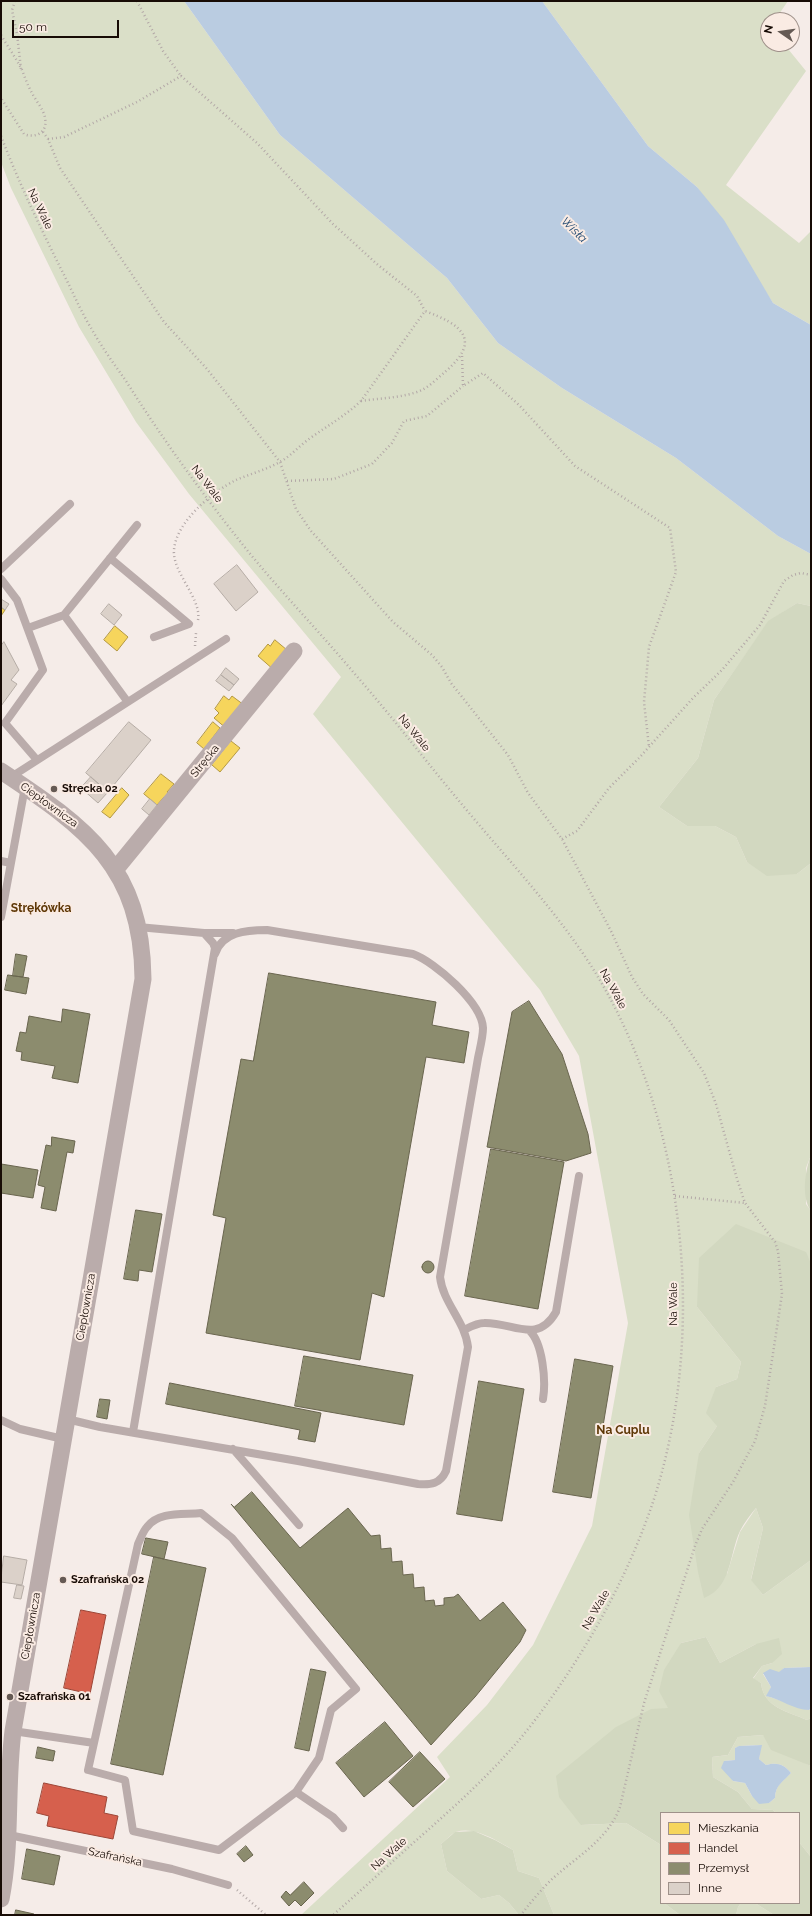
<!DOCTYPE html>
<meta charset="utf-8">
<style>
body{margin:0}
#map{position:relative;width:812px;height:1916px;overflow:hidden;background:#f5ece8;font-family:Raleway,sans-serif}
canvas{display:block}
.frame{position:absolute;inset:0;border:2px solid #170b05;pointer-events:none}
.legend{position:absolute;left:660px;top:1812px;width:140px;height:92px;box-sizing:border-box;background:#faebe3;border:1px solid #9f918a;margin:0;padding:5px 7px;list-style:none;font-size:12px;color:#170b05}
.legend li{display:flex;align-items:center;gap:8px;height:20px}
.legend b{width:20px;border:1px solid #9f918a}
.north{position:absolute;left:760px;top:12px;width:40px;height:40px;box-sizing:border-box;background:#faebe3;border:1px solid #9f918a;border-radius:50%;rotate:283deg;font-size:11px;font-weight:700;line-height:16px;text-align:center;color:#170b05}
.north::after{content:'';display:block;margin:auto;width:14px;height:18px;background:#655a54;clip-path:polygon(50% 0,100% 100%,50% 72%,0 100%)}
.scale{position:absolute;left:12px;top:20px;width:107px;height:18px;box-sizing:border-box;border:2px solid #170b05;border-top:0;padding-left:5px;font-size:12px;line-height:14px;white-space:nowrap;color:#170b05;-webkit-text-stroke:3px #faebe3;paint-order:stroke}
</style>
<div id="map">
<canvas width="812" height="1916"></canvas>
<div class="frame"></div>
<ul class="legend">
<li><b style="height:11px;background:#f6d55c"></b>Mieszkania</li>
<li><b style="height:11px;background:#d6604d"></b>Handel</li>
<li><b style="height:11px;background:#8c8c6e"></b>Przemysł</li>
<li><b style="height:11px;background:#dbd1c9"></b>Inne</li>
</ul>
<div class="north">N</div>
<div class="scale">50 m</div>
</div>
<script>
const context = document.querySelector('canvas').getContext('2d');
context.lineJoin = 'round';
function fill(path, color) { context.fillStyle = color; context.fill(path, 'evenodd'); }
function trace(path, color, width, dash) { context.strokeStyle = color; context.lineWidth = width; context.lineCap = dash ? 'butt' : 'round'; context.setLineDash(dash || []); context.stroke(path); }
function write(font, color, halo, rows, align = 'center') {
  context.font = font + ' Raleway,sans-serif'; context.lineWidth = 4; context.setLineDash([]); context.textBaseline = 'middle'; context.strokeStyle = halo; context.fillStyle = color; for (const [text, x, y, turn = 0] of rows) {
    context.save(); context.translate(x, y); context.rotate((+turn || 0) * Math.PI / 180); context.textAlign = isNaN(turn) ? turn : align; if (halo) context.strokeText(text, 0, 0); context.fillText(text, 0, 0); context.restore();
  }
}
const green = new Path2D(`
 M1 1H184L280 135 447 278 498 343 562 388 676 458 778 536 811 554V606L797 603 768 622 714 700 698 758 659 807 687 826H715L736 837 747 862 797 874 811 863V1155L806 1168V1204L811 1211V1263L805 1252 697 1307 741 1362 737 1379 716 1387 717 1426 699 1453 727 1574 740 1532 756 1508 763 1528 751 1579 763 1595 811 1560V1667L784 1668 779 1673 763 1674 771 1687 767 1696 809 1710 811 1708V1718L807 1720C787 1711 764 1708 761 1683L753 1679 762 1666 772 1663 756 1644 720 1663 706 1637 681 1643 668 1708 581 1825 626 1823 661 1845V1903H664L680 1915H554L539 1878 518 1871 513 1850C497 1841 475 1826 456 1832 451 1834 445 1841 441 1844L447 1871 481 1899 499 1895 509 1903 519 1915H301L450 1777 437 1757 487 1705 533 1645 592 1526 628 1323 579 1056 540 990 313 714 341 677 189 494 136 422 79 327 11 188 1 162Z
 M542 1H788L775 20H768V44H784L806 71 726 185 799 243 811 231V325L773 303 697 187 648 146Z
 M763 1735 801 1761 811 1766V1857L799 1842V1813H776L773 1810 752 1809 738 1792 713 1777 712 1757 728 1755 738 1737ZM761 1745 759 1759 766 1765C777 1762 784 1764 791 1773 783 1781 775 1785 775 1798L769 1803 752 1796 745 1783 733 1781 724 1761 735 1760V1748L740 1746Z
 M741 1903H755L774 1915H736L738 1907Z`);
const forest = new Path2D(`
 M797 603 811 606V863L797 874 767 876 747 862 736 837 715 826H687L659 807 698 758 714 700 768 621Z
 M811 1155V1211C801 1197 805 1171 811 1155Z
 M736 1224 806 1252 811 1263V1560L763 1595 751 1580 763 1528 756 1508C750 1515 744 1523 740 1531 729 1555 732 1587 704 1598L698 1572 689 1515 699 1453 717 1426 706 1413 716 1387 737 1379 741 1362 697 1307 699 1258Z
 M706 1637 720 1663 756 1644 779 1638 782 1654 772 1663 762 1666 753 1678 761 1683C764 1708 787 1711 807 1720L811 1718V1766L771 1750 763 1735 738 1737 728 1755 712 1757 713 1777 738 1792 752 1809 773 1810 776 1813H661V1845L626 1823 581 1825 559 1797 556 1776 616 1727 651 1709 668 1708 659 1691 664 1670 681 1643Z
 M474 1831 495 1840 513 1850 518 1871 539 1878 554 1915H519L509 1903 499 1895 481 1899 447 1871 441 1844 455 1832Z
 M799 1842 811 1857V1915H774L755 1903H799Z
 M664 1903H741L738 1907 736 1915H680Z`);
const water = new Path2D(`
 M184 1H542L648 146 697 187 724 220 773 303 811 325V554L778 536 676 458 562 388 498 343 447 278 280 135Z
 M811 1667V1708L809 1710C794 1710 781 1699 766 1696L771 1687 763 1673 770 1669 779 1672 784 1668Z
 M762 1745 759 1759 766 1765C777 1762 784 1764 791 1773 784 1781 775 1785 775 1798L769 1803 759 1804 752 1796 745 1783 733 1781 721 1768 724 1761 735 1760V1748L739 1746Z`);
const homes = new Path2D(`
 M1 607 5 610 1 616Z
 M115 626 128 637 117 651 104 640Z
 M275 640 287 650 274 670 258 656 268 644 270 646Z
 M224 696 229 700 232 696 244 705 227 729 214 718 219 713 215 709Z
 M213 722 220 728 204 749 197 743Z
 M231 741 240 748 220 772 212 765Z
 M161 774 174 784 167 792 170 795 167 799 164 797 157 805 144 794Z
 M122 788 129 795 110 818 102 812Z`);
const shops = new Path2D(`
 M81 1610 106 1615 90 1694 64 1688Z
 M44 1783 107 1797 104 1813 118 1816 113 1839 47 1826 49 1816 37 1813Z`);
const industry = new Path2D(`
 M16 954 27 956 23 977 13 976Z
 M269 973 436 1002 432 1025 469 1032 464 1063 426 1057 384 1297 372 1293 360 1360 206 1333 226 1218 213 1215 241 1059 253 1061Z
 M8 975 29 978 26 994 5 990Z
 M529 1001 562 1054 588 1134 591 1153 566 1161 487 1147 512 1012Z
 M63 1009 90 1014 78 1083 52 1078 55 1066 21 1060 22 1052 16 1051 20 1032 26 1033 29 1016 61 1022Z
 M52 1137 75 1141 73 1153 67 1152 56 1211 41 1208 45 1187 38 1185 46 1145 51 1146Z
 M491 1149 564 1162 538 1309 465 1296Z
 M1 1164 38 1170 33 1198 1 1193Z
 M136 1210 162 1214 152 1272 139 1270 138 1281 124 1279Z
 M422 1267a6 6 0 1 1 12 0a6 6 0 1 1-12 0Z
 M304 1356 413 1375 404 1425 295 1406Z
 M575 1359 613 1366 591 1498 553 1492Z
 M479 1381 524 1389 502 1521 457 1514Z
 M170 1383 321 1413 315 1442 298 1439 300 1430 166 1404Z
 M100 1399 110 1400 107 1419 97 1417Z
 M252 1492 300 1548 348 1508 371 1536 380 1535 381 1549 391 1548 392 1562 402 1561 403 1575 413 1574 414 1588 424 1587 425 1601 434 1600 435 1606 444 1605V1598L454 1597 458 1594 480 1621 503 1602 526 1630 520 1642 475 1697 431 1745 231 1504 234 1507Z
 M146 1538 168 1542 164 1559 142 1554Z
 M154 1557 206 1568 163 1775 111 1764Z
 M311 1669 326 1672 309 1751 295 1748Z
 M385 1722 413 1756 364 1797 336 1763Z
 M38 1747 55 1751 53 1761 36 1758Z
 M420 1752 445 1779 413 1807 389 1782Z
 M246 1846 253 1855 244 1862 237 1854Z
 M27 1849 60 1856 54 1885 22 1879Z
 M304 1882 314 1893 301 1906 295 1900 289 1906 281 1897 286 1891 290 1895Z
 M16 1910 34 1914V1915H15Z`);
const building = new Path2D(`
 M237 565 258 592 236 611 214 584Z
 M1 599 9 604 5 610 1 607Z
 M109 604 122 615 114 625 101 614Z
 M4 642 19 670 11 680 17 684 1 706V646Z
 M226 668 239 679 234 685 221 675Z
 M221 675 234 685 229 691 216 681Z
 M129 722 151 740 108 792 86 773Z
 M91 777 108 792 98 803 81 788Z
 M150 799 157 805 149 815 142 809Z
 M4 1556 27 1560 22 1585 1 1582Z
 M17 1585 24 1586 21 1599 14 1598Z`);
const path = new Path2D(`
 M15 1 12 10 17 34 21 69
 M137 1 163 51 181 76
 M1 35C8 47 16 58 22 70 25 78 28 86 32 93 36 101 44 110 45 118 48 132 36 139 24 134L1 98
 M43 132 48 139 60 168 164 322 207 369 280 462 296 509 311 531 393 622 432 655 442 667 451 683 508 755 528 793 562 839 612 933 632 977 643 994 669 1020 704 1073 716 1104 737 1179 745 1203 775 1242 778 1251 782 1294 765 1406 755 1441 733 1482 702 1529 695 1546 644 1703 620 1807C608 1840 576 1857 551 1880 540 1891 530 1903 521 1915
 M1 136C19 183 40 227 62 271 72 290 80 310 91 328 101 346 114 364 126 381 162 438 201 492 243 545 278 589 318 630 354 673 389 713 421 755 455 796 499 850 549 902 588 961 686 1111 709 1332 653 1502 626 1582 583 1657 532 1724 501 1764 465 1797 428 1830 396 1858 365 1887 333 1915
 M48 139 64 137 137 102 181 76 257 143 333 224 378 265 417 296 425 311
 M462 356 463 386 483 373 519 405 575 466 670 528 676 572 649 647 644 702 649 747
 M287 481 334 479 372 464 392 443 404 421 427 416 463 386
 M198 620C202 599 172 572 174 550 176 522 212 492 236 480 250 474 265 470 278 463 290 457 299 446 309 439 327 426 345 416 361 401L425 311C460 324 483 339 446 371 439 377 430 386 422 390 404 398 380 398 361 401
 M195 646 196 633
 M562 839 577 831 609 788 639 758 693 698 722 670 760 625 784 581 793 575 801 573 811 575
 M675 1196 745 1203
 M237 1890 266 1915`);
const service = new Path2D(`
 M110 558 189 624 154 637
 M1 569 70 504
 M1 579 17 600 43 670 5 723 37 760
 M64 615 137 525
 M28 628 64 615 127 701
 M11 777 226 639
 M1 861 11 863
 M1 917 25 787
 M203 933H233
 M464 1330C470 1327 477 1323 484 1323 513 1322 537 1345 556 1312L579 1176
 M529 1330C543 1343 546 1381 543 1399
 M67 1419 100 1427 298 1461 418 1484C431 1485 440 1484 446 1471L468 1347C465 1321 443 1303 440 1277L478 1058C480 1048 483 1037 483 1028 482 1003 435 962 413 954L267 930C246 930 222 932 215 954
 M1 1420 20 1429 63 1439
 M133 1432 215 948 213 943 204 933 138 927
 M233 1449 299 1525
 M13 1731 94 1743 88 1770 125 1780 133 1831 219 1850 296 1792 319 1758 331 1710 356 1689 232 1538 201 1513C184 1515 159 1511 147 1527 143 1531 141 1538 138 1544L94 1743
 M296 1792 333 1817 343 1828
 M9 1835 172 1869 228 1885`);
const minor = new Path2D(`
 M1 771C87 828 142 867 143 979L13 1731C6 1787 12 1843 1 1899
 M115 870 294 651`);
const markers = [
 [54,789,4,"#655a54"],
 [63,1580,4,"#655a54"],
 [10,1697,4,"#655a54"]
];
const streetNames = [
 ["Na Wale",40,209,64],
 ["Na Wale",207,484,52],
 ["Na Wale",414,733,51],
 ["Stręcka",205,761,-51],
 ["Ciepłownicza",49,805,36],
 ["Na Wale",613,989,61],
 ["Na Wale",674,1304,-90],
 ["Ciepłownicza",86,1307,-80],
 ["Na Wale",596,1610,-60],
 ["Ciepłownicza",31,1626,-80],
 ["Na Wale",389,1854,-42],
 ["Szafrańska",115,1857,12]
];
const poiNames = [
 ["Stręcka 02",62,789],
 ["Szafrańska 02",71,1580],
 ["Szafrańska 01",18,1697]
];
const waterNames = [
 ["Wisła",574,230,44]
];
const neighbourhoodNames = [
 ["Strękówka",41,908],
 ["Na Cuplu",623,1430]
];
fill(green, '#dadfc8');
fill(forest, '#d2d8c0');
fill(water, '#bacce1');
fill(homes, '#f6d55c');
trace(homes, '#b39842', 1);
fill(shops, '#d6604d');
trace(shops, '#9d4637', 1);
fill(industry, '#8c8c6e');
trace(industry, '#69654e', 1);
fill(building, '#dbd1c9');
trace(building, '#b5aca5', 1);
trace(path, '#b3a8a7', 2.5, [1, 3]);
trace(service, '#baacab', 8);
trace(minor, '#baacab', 17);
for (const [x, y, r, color] of markers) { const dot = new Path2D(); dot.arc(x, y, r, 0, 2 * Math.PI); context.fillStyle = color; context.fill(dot); trace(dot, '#faebe3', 1.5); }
write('11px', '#170b05', '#faebe3', streetNames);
write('bold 11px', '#170b05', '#faebe3', poiNames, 'left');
write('italic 12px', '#1b456f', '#faebe3', waterNames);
write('bold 12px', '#5e3706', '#faebe3', neighbourhoodNames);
</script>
